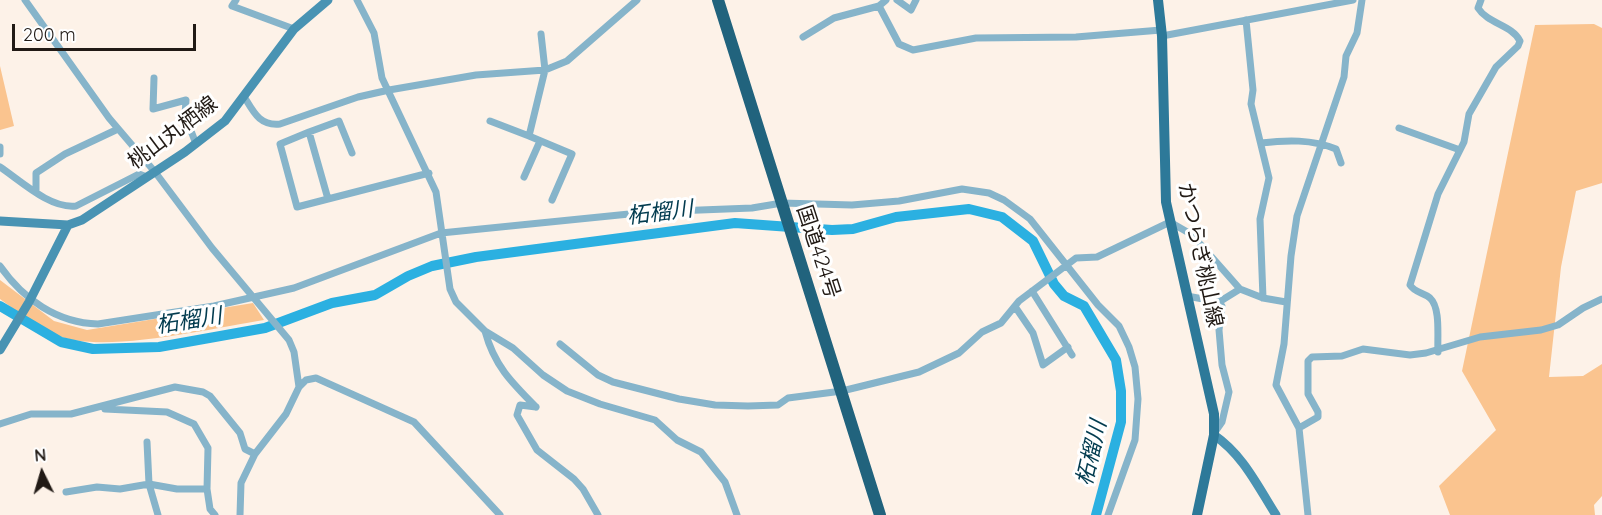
<!DOCTYPE html>
<meta charset="utf-8">
<style>
body{margin:0}
#map{position:relative;width:1602px;height:515px;overflow:hidden;background:#fdf2e8;font-family:Quicksand,sans-serif}
canvas{display:block}
.north{position:absolute;left:12px;top:443px;width:60px;height:60px;-webkit-text-stroke:4px #fff;paint-order:stroke;rotate:355deg;font-size:16px;font-weight:700;line-height:24px;text-align:center;color:#211a15}
.north::after{content:'';display:block;margin:auto;width:21px;height:27px;background:#211a15;clip-path:polygon(50% 0,100% 100%,50% 72%,0 100%)}
.scale{position:absolute;left:12px;top:24px;width:184px;height:27px;box-sizing:border-box;border:3px solid #211a15;border-top:0;padding-left:8px;font-size:18px;line-height:21px;white-space:nowrap;color:#211a15;-webkit-text-stroke:4px #fff;paint-order:stroke}
</style>
<div id="map">
<canvas width="1602" height="515"></canvas>
<div class="north">N</div>
<div class="scale">200 m</div>
</div>
<script>
const context = document.querySelector('canvas').getContext('2d');
context.lineJoin = 'round';
function fill(path, color) { context.fillStyle = color; context.fill(path, 'evenodd'); }
function trace(path, color, width, dash) { context.strokeStyle = color; context.lineWidth = width; context.lineCap = dash ? 'butt' : 'round'; context.setLineDash(dash || []); context.stroke(path); }
function write(font, color, halo, rows, align = 'center') {
  context.font = font + ' Quicksand,"Noto Sans JP",sans-serif'; context.lineWidth = 6; context.setLineDash([]); context.textBaseline = 'middle'; context.strokeStyle = halo; context.fillStyle = color; for (const [text, x, y, turn = 0] of rows) {
    context.save(); context.translate(x, y); context.rotate((+turn || 0) * Math.PI / 180); context.textAlign = isNaN(turn) ? turn : align; if (halo) context.strokeText(text, 0, 0); context.fillText(text, 0, 0); context.restore();
  }
}
const green = new Path2D(`
 M1594 24 1602 28V183L1576 191 1561 267 1549 377 1583 376 1602 364V496L1594 505 1595 515H1450L1439 486 1496 430 1462 371 1535 25Z
 M0 66 14 126 0 130Z
 M0 280 54 321 87 330 253 303 264 320C213 328 104 354 59 336 38 327 19 313 0 299Z`);
const river = new Path2D(`
 M0 306 61 342 93 349 159 347 265 328 332 303 375 295 408 276 432 266 476 257 735 223 832 230 853 229 896 217 969 209 1002 217 1033 241 1054 284 1064 296 1084 306 1116 360 1121 391V422L1096 515`);
const street = new Path2D(`
 M25 0 109 118 155 172 212 248 289 340 294 352 299 387
 M236 0 232 6 294 29
 M357 0 374 33 382 78 436 192 450 289 456 302 485 331 513 348 543 375 567 391 600 404 655 420 677 440 701 452 725 482 737 515
 M886 0 879 6 899 44 913 50 976 38 1076 37 1161 30
 M897 0 911 10 916 0
 M1246 20 1253 90 1251 104 1269 178 1260 219 1263 298
 M541 34 545 70 529 136 572 154 552 200
 M1162 36 1353 0
 M803 37 834 18 879 6
 M154 78 153 109 186 100 185 115 196 144
 M245 98C254 113 260 126 280 124L358 97 389 90 476 75 545 70 567 61 637 0
 M490 121 529 136
 M1399 128 1460 150
 M309 132 339 121 352 153
 M1261 143C1286 140 1312 139 1336 149L1341 163
 M0 147V154
 M0 167C21 181 50 209 76 206L139 174 147 177
 M524 177 540 141
 M36 191V173L65 154 118 129
 M328 199 297 207 280 144 309 132 328 199 429 173
 M0 266C23 299 57 323 98 324L214 306 294 288 441 233 649 212 752 208 782 203 852 205 899 201 962 189 989 193 1004 200 1030 219 1098 305 1119 326 1129 347 1135 367 1138 399 1135 440 1108 515
 M1032 291 1072 355
 M1187 296 1219 302 1240 289
 M1016 308 1033 333 1043 365 1068 347
 M485 331C494 365 511 382 536 407
 M560 344 598 375 613 382 679 399 715 405 748 406 778 405 788 398 842 391 919 372 959 353 982 332 1001 323 1019 301 1076 258 1097 257 1170 222 1189 233 1202 246 1240 289 1263 298 1286 302
 M1438 352C1437 338 1441 308 1430 298 1423 292 1415 293 1410 285L1438 194 1464 142 1469 114 1496 67 1518 46 1520 41C1512 25 1488 24 1478 8L1481 0
 M536 407 520 405 517 415 537 450 574 479 583 489 598 515
 M105 409 167 412 194 424 208 448 207 489 210 509 215 515
 M0 424 31 414H71L175 387 203 392 210 396 240 433 245 449 255 454 286 414 299 387 306 380 316 378 414 422 500 515
 M1299 428 1318 417V412L1308 394V361L1312 357 1342 356 1363 349 1410 355 1426 353 1480 337 1541 330 1558 325 1583 308 1602 299
 M1215 432 1222 422 1229 392 1222 365 1219 330 1222 306 1219 302
 M147 442 149 484 158 515
 M66 492 97 487 120 489 149 484 177 489H207
 M240 515 241 483 255 454
 M1308 515 1299 428 1276 385 1284 344 1291 256 1297 216 1344 77 1346 56 1357 33 1362 0`);
const secondary = new Path2D(`
 M0 221 68 225 82 220 185 152 225 121 294 29 328 0
 M0 350 29 302 68 225
 M1214 435C1243 455 1257 485 1276 515`);
const primary = new Path2D(`
 M1158 0 1162 36 1166 202 1214 414V435L1197 515`);
const highway = new Path2D(`
 M718 0 880 515`);
const streetNames = [
 ["桃山丸栖線",173,133,-37],
 ["国道424号",818,252,72],
 ["かつらぎ桃山線",1200,255,78]
];
const waterNames = [
 ["柘榴川",660,213,-7],
 ["柘榴川",189,321,-9],
 ["柘榴川",1092,453,-77]
];
fill(green, '#fac48f');
trace(river, '#2bb0e1', 10);
trace(street, '#86b4ca', 7);
trace(secondary, '#4993b3', 9);
trace(primary, '#2d7999', 10);
trace(highway, '#21637d', 12);
write('21px', '#211a15', '#fff', streetNames);
write('italic 22px', '#023b4f', '#fff', waterNames);
</script>
